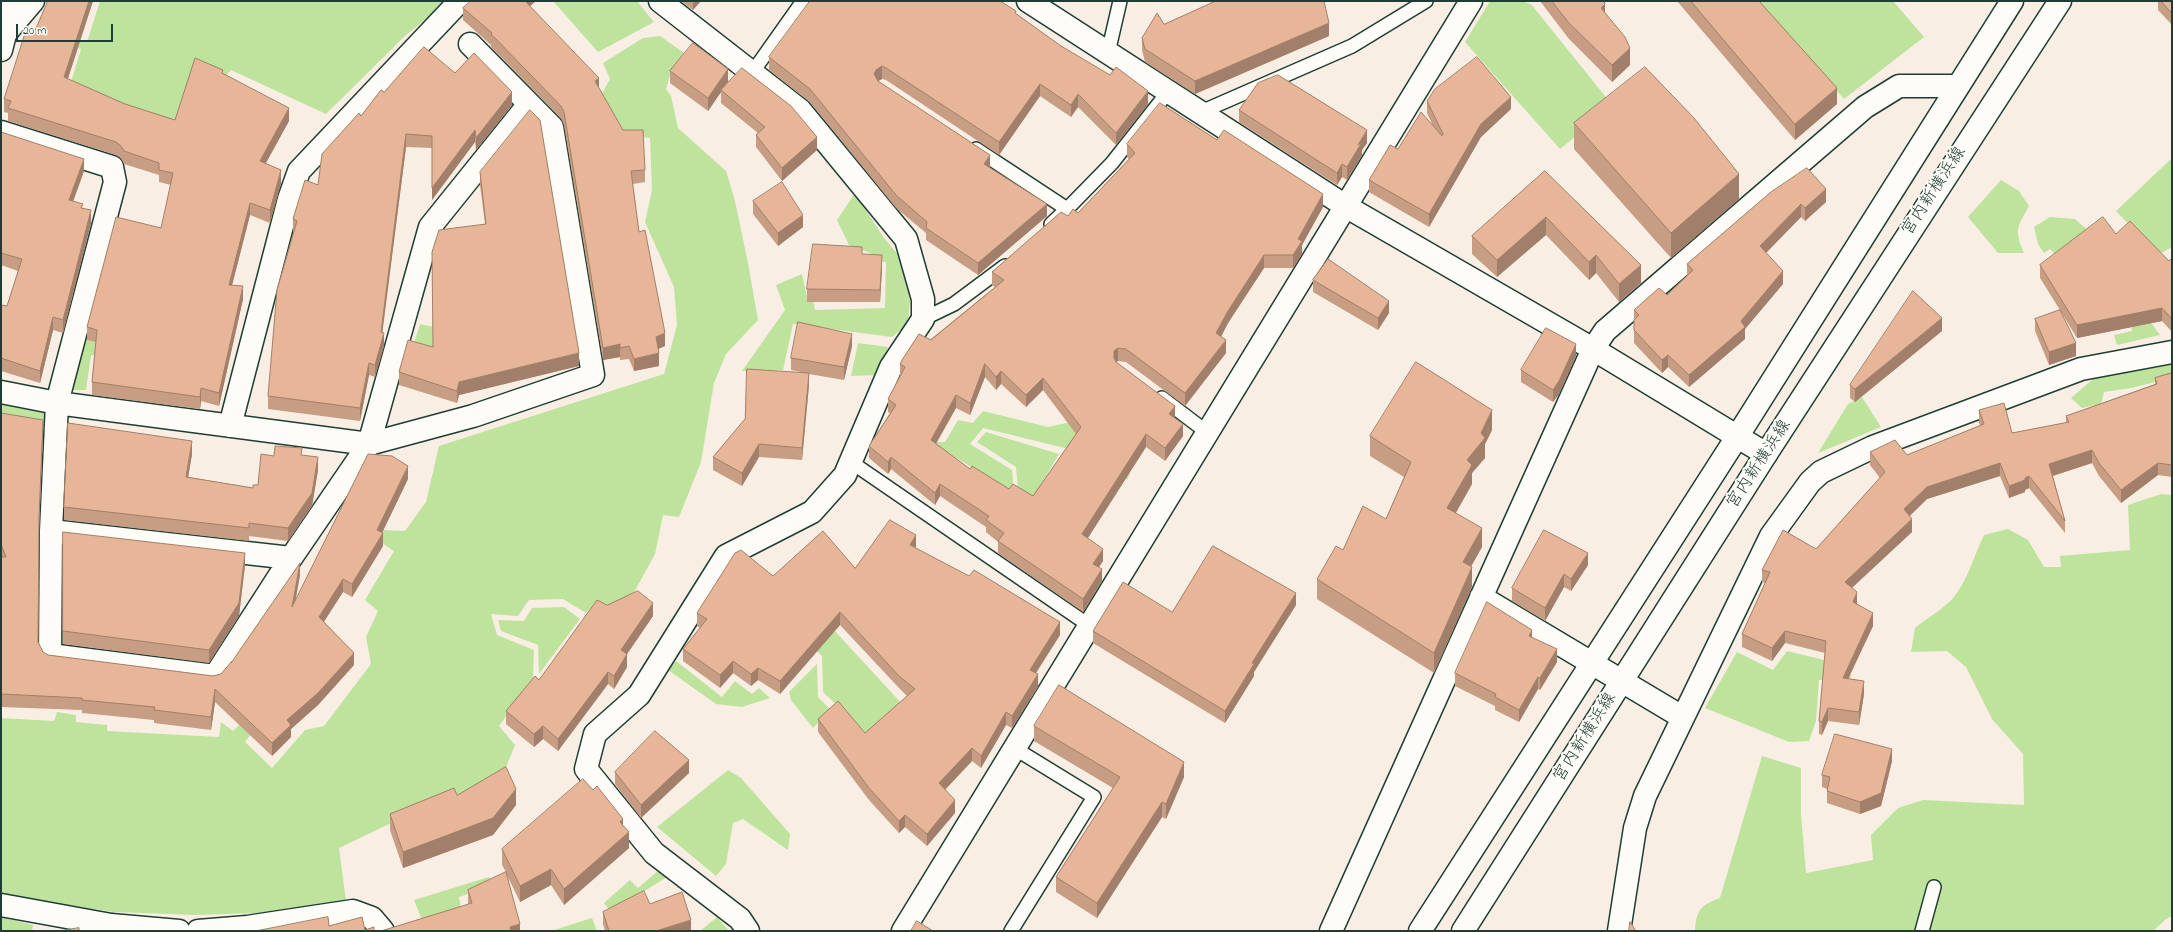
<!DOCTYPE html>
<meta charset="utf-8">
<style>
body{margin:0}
#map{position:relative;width:2173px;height:932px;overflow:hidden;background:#f9eee4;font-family:"Indie Flower",sans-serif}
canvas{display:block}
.frame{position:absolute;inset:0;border:2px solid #1f3d34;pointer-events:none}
.scale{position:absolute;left:16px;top:24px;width:97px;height:18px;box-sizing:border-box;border:2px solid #1f3d34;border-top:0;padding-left:5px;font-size:12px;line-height:14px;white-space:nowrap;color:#1f3d34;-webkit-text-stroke:3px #fdfcf7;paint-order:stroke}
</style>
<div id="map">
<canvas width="2173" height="932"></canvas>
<div class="frame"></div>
<div class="scale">20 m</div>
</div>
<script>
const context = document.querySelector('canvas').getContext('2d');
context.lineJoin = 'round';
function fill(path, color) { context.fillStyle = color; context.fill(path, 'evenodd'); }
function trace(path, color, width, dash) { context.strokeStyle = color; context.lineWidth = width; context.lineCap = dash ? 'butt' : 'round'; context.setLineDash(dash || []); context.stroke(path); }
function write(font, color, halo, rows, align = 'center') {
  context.font = font + ' "Indie Flower","Klee One",sans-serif'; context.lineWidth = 4; context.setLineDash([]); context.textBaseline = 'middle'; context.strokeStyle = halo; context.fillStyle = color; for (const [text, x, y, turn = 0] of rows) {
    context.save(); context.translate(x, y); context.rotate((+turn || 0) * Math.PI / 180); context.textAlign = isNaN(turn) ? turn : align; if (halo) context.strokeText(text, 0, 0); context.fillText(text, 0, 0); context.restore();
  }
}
const green = new Path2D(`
 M100 1H449L406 35 326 114 231 70 223 79 194 66 176 118 196 126 194 135 68 92 81 49 40 30 42 24 87 42Z
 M553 1H637L654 22 598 52Z
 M1490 1H1521L1531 4 1613 106 1560 149 1465 42Z
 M1754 1H1893L1924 37 1844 99Z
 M660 36 684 53 670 75 666 89 671 96 678 128 726 171 735 201 748 263 758 320 726 354 714 383 701 462 679 517 663 515 655 554 631 598 609 611 595 604 586 613 563 599 529 600 518 616 491 614 497 635 534 650 533 678 499 726 515 745 502 777 459 802 454 793 339 848 346 901 256 913 195 915 114 912 1 895V718L54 721 57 712 76 715V722L107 725V731L219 737 221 722 233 731 269 695 276 701 245 742 272 768 305 730 324 726 371 664 366 637 378 611 365 600 394 551 352 523 382 530 405 531 426 502 439 446 664 374 677 325 674 287 645 222 652 190 650 138 625 135 611 109 595 106 610 79 603 63 643 38Z
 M2172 158V247L2158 255 2116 211Z
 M2001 180 2019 191 2029 206C2017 228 2014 229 2024 253H1998L1968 217Z
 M855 193 884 238 905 263 910 300 908 324 892 337 793 324 783 370 742 371 785 310 776 285 802 274 807 297 813 300 815 310 885 308 886 262 877 261 875 255 849 245 837 220Z
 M2050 217 2075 219 2091 233 2134 299 2160 335 2117 345 2114 335 2132 331 2126 301 2071 271 2050 249 2044 253 2038 244 2034 227Z
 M420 324 461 333 463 358 414 343Z
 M86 336 124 347 121 358 91 355 86 390H72Z
 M858 343 888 347 879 375 851 376Z
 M2172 363V378L2131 388 2104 392 2101 404 2082 408 2071 398 2101 372Z
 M1862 397 1881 427 1818 453 1848 404Z
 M1 404 48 413 46 426 1 420Z
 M983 411 1048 427 1080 420 1084 441 1130 473 1127 480 1073 450 983 428 970 444 1012 470 1014 493 930 442H945L958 420 973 423Z
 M986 432 1059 454 1037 491 1040 508 1018 490 1016 467 977 442Z
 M2161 494 2172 495V916L2166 919 2153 931H1695C1696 910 1701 905 1720 898L1762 756 1801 768V815L1806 873 1873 860 1871 835 1898 808 1923 800 2024 805 2023 754 1992 719 1966 667 1947 651 1911 652 1915 628C1927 618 1945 608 1954 597 1968 579 1974 556 1984 535L2008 529 2028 540 2044 567H2061L2060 556 2130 550 2128 505Z
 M564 607 580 619 539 674 538 645 501 631 498 620 524 621 532 608Z
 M820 615 928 732 867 734 823 692 822 656 806 641Z
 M1787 651 1849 666 1851 678 1819 680 1816 721 1809 741 1789 742 1705 708 1737 652 1773 670Z
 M676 661 722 697 735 681 752 694 759 688 770 698 742 707 716 704 668 670Z
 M817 664 818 697 831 710 813 728 791 700 789 692Z
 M728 770 741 778 790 834 788 850 743 819 733 823 726 864 716 876 657 827Z
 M658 871 667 877 611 912 604 903 630 880 638 888Z
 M489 877 491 886 459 897 461 908 422 920 414 900Z
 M1 917 33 925 32 931H1Z
 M717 917 729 931H700Z
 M592 918 597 931H551Z`);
const lane = new Path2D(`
 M1108 53 1120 1
 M752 73 803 1
 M1201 112 1352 46 1426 1
 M976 149 1067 209 1051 224
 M1067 209 1112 163 1168 92
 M923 319 954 304 1005 266
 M1162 398 1208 433
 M851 462 1090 626
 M1011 931 1094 797 1014 748
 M1922 931 1934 887`);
const street = new Path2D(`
 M660 1 800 110 906 239 923 299V319L891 367 845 475 812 512 726 556 639 695 595 734 586 769 654 853 740 919 748 931
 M1028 1 1347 207 1593 349 1766 454
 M5 34 33 1
 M1 50 5 34 9 1
 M1 132 112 167 115 182 57 403 51 531 50 655 215 676 291 558 369 444 430 227 529 104
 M1 392 57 403 369 444 473 416 593 375 552 127 470 44
 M230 426 289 199 299 171 460 1
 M51 531 291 558
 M1481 597 1682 717
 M1 905 111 925 179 931
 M198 931 247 927 353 911 372 918 383 931
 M903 931 1471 1
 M1331 931 1593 349 1605 331 1865 107 1899 86H1957
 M1619 931 1635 828 1645 796 1771 536 1810 482 1821 472 1873 447 2081 369 2172 352`);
const secondary = new Path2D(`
 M1420 931 1737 437 2012 1
 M1463 931 1766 454 2060 1`);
const wall = new Path2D(`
 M48 1H93L68 79 125 104 175 120 223 73 289 121 265 164 281 183 270 223 250 215 232 285 243 299 219 406 201 401 200 409 92 395V382L96 342 87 340V327L161 228 171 185 159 182V175L124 164 121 158 116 155 8 121V113L4 112V99Z
 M536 1 530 6 599 88 645 170V182L633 184 639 232 665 346 658 349 659 366 634 371 629 359 620 360V357L603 360 564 125 561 118 491 47V45L463 20V8Z
 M681 1H701L693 10Z
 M1540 1H1604L1605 13 1630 65 1612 82 1569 39Z
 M1677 1H1759L1837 104 1795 140Z
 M2158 1H2172V25L2158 10Z
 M1016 14 1061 46 1148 104 1116 145 1078 107 1071 117 1040 96 999 155 886 80 882 79 878 81 990 168 1047 216 978 275 926 240V233L896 208 810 102 769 70V57Z
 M1164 24 1329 36 1195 94 1145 62 1142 50V38Z
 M670 71 728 82 725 87 817 150 782 181 756 147V135L758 133 721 103V92L708 111 670 83Z
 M455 73 512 105 476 150 475 142 432 200V148L406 147 382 333 384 346 375 377 369 375 360 421 268 409V396L294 232H293V219L318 185 361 116 384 92Z
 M1427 101 1511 109 1481 137 1429 227 1369 192V180L1398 149 1433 126 1427 113Z
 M1239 110 1367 143 1362 150V155L1347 180 1342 177 1337 185 1239 122Z
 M1574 123 1739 199 1671 258 1574 149Z
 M1 132 84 171 73 201 83 208 91 223 63 333 53 330 40 383 1 371V305L7 306 18 271 1 265Z
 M1127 144 1323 207 1302 245V254L1293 268H1264L1228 323 1221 337 1226 353 1185 406 1126 362 1118 361 1116 362 1175 418 1183 436 1165 461 1146 447 1088 538 1103 561 1099 567 1102 581 1083 612 998 553V542L986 532V527L940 496 935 505 891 469 888 474 869 458V446L890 413 888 412V399L900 376V364L995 287 992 285V272L1068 216 1078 213 1129 159 1127 157ZM985 377 996 390 1001 384 1026 407 1043 390 1076 434 1033 496 1009 489 970 469 936 444 956 408 970 415Z
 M1545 171 1641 283 1619 302 1596 273 1589 280 1546 235 1497 277 1472 254V236Z
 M480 172 579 366 459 395 457 403 399 385V372L433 347 485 224 480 185Z
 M1771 192 1826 202 1805 221 1801 217 1766 253 1783 284 1745 329V339L1689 387 1668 367 1662 373 1634 343V310L1667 295 1687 276V264Z
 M753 201 803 227 778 246 753 214Z
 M2116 234 2169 261 2172 258V332L2162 321 2077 338 2061 312 2076 356 2049 365 2035 331V319L2060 310 2040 278V265Z
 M862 254 882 268 880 302H807V289Z
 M1313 280 1389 313 1378 330 1313 292Z
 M1942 331 1855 402 1850 398V385Z
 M852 346 844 380 809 374V385L802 460 759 457 742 486 713 470V457L801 372 791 370V358Z
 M1576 356 1559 394 1553 402 1521 382V370Z
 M2172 373V477L2158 475 2121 503 2099 476 2092 463 2053 476 2065 521V533L2029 488 2025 490V492L2009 498 2000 476 1927 499 1910 516 1912 532 1852 588 1857 604 1873 626 1848 678 1864 694 1859 725 1828 721 1822 735 1819 734V721L1825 653 1785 643 1772 661 1742 647V634L1765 583 1762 582V570L1816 549 1880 478 1870 465V452L1907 455 1980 426 1979 423V410L2012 433 2066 423V416L2155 384V378Z
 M1 413 43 432 39 530 38 642 43 652 48 655 213 676 221 674 232 663 300 575 295 601 408 479 382 533 383 546 352 597 343 592 324 622 354 665 318 705 291 729V737L272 756 215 702 211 730 154 723V720L82 713V710L1 707Z
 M1492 430 1485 444V458L1472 473V484L1456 513 1482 547 1471 566 1472 587 1434 673 1317 599V579L1343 550 1386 519 1404 477 1370 456V436Z
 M192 454 188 477 253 488 258 485 274 456 302 455 318 470 312 506 288 541 249 536V541L64 520V507Z
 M63 532 245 565 239 616 209 663 63 644Z
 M916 548 1060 635 1036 673 1038 687 1012 728 1006 725 981 768 972 761 945 790 955 813 927 846 905 827 899 833 869 800 818 732V719L865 733 907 696 899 688 840 625 780 694 758 680 751 686 733 673 720 688 683 661V649L700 628 697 626V613L773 576 855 568Z
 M1588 565 1571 591 1564 587 1545 621 1512 601V588Z
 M607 605 653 616 627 654V667L614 689 608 684 558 751 543 739 534 747 506 724V711L539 680Z
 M1296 605 1254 672V676L1225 723 1093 643V631L1172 612Z
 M1532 638 1557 662 1540 690 1538 689 1519 722 1495 710V706L1455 686V673Z
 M1034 726 1184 777 1166 819 1162 817 1097 918 1056 892V877L1113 788 1034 741Z
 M1892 761 1881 806 1860 814 1827 803V789L1822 787V775Z
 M615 772 689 773 641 818 615 784Z
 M457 795 516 805 493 835 403 868 390 830V814Z
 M623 825 629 848 564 905 551 885 520 902 507 875 520 931 468 904V890L506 872 502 865V849Z
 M650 904 691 931H605L603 924V912Z`);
const shadedWall = new Path2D(`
 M89 1H93L64 90V77Z
 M523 1H536L523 12Z
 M693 1H701L693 10Z
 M1605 4V20L1601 8Z
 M1329 23V36L1195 94V81Z
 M1630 48V65L1612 82V65Z
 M882 66V79L876 82 874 74 876 70Z
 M728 69V82L722 91 721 90V92L708 111V98Z
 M599 78V91L595 81Z
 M1040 84V96L999 155V142Z
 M1837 88V104L1795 140V124Z
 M1148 91V104L1116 145V133Z
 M512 92V105L476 150V138Z
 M1078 94V107L1071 117V105Z
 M1511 97V109L1481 137 1429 227V214L1481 124Z
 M289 108V121L260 174V161Z
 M475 130V142L432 200V188Z
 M1367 130V143L1362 150V155L1347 180V167L1358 145Z
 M406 134V147L381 343 384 333V346L375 377V365L381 332Z
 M817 137V150L782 181V168Z
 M990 155V168L984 177V164Z
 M84 159V171L69 213V200Z
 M1342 164V177L1337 185V173Z
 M281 170V183L270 223V210Z
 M1739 174V199L1671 258V233Z
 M1826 189V202L1805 221V208Z
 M1323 194V207L1302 245V254L1293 268V255L1298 239Z
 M250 203V215L229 297V285Z
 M1047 204V216L978 275V263Z
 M1801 204V217L1760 259V246Z
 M91 210V223L63 333V320Z
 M803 215V227L778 246V233Z
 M1546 217V235L1497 277V260Z
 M882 255V268L880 302V290Z
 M1264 255V268L1228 323 1216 346V333L1228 311Z
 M1596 255V273L1589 280V262Z
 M1641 265V283L1619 302V284Z
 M1783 271V284L1745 329V339L1689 387V375L1741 321Z
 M243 286V299L219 406V393Z
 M1389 301V313L1378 330V318Z
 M2162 308V321L2077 338V325Z
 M53 317V330L40 383V371Z
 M1942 318V331L1855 402V389Z
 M665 333V346L656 350V337Z
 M852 334V346L844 380V367Z
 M1226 340V353L1185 406V393Z
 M2076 343V356L2049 365V352Z
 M620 344V357L603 360V348Z
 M1576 344V356L1559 394 1553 402V390Z
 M1118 348V361L1114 364V351Z
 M579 353V366L459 395 457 403V391L459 382Z
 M659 353V366L634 371V359Z
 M1668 355V367L1662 373V360Z
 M369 363V375L360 421V408Z
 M985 364V377L970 415V403Z
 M1001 371V384L996 390V377Z
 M809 373V385L802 460V448Z
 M1043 378V390L1026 407V395Z
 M201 388V401L200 409V397Z
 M956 395V408L931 452V440Z
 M1175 406V419L1169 414Z
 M1492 410V430L1485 444V458L1472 473V484L1447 528V508L1467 460Z
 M43 420V432L39 530V518Z
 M1183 424V436L1165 461V448Z
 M1146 434V447L1082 547V534Z
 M192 441V454L186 490V477Z
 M759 444V457L742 486V473Z
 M2092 450V463L2049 477V464Z
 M318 457V470L312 506 288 541V528Z
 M891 457V469L888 474V462Z
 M2000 463V476L1927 499 1904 521V509L1927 487Z
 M2158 463V475L2121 503V490Z
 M408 466V479L377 543V530Z
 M2029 476V488L2025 490V492L2009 498V486Z
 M940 484V496L935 505V493Z
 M1912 519V532L1845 594V582Z
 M1482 528V547L1463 581V562Z
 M383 533V546L352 597V584Z
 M916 535V548L910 545Z
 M1103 549V561L1093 576V564Z
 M245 553V565L239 616 209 663V650Z
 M1588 553V565L1571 591V579Z
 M300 563V575L292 620V607Z
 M1472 567V587L1434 673V653Z
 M1102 569V581L1083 612V599Z
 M1564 574V587L1545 621V608Z
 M343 579V592L319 629V617Z
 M1857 592V604L1853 602Z
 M1296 593V605L1254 672V676L1225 723V711L1252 663Z
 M653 603V616L621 663V650Z
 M840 612V625L780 694V681Z
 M1873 613V626L1843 690V678Z
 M1060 622V635L1030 682V670Z
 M1532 630V642L1529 636Z
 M1785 631V643L1772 661V648Z
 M1557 649V662L1540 690V678Z
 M354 653V665L318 705 291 729V737L272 756V743L287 720Z
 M627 654V667L614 689V676Z
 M733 661V673L720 688V675Z
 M758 668V680L751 686V674Z
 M608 672V684L558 751V739Z
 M1038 674V687L1012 728V716Z
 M1538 677V689L1519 722V710Z
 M1864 681V694L1859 725V712Z
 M215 689V702L211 730V717Z
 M1828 708V721L1822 735V722Z
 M1006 712V725L981 768V756Z
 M543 726V739L534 747V734Z
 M972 748V761L939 796V783Z
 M1892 749V761L1881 806 1860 814V802Z
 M689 760V773L641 818V805Z
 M1184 762V777L1166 819V804Z
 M516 789V805L493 835 403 868V852Z
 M955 800V813L927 846V834Z
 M1162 802V817L1097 918V903Z
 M905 815V827L899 833V821Z
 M623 819V835L620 822Z
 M629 832V848L564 905V889Z
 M551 869V885L520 902V886Z
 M691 920V931H656Z
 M520 924V931H510V927Z`);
const building = new Path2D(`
 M48 1H89L64 77 125 104 175 120 195 58 223 70 222 73 289 108 260 161 281 170 270 210 250 203 229 285 243 286 219 393 201 388 200 397 92 382 97 330 87 327 116 217 161 228 173 173 159 170V163L124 151 121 146 116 142 8 108 11 101 4 99 27 27 35 30Z
 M471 1H525L599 78 595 81 623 130H643L645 170 631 171 639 232 645 230 665 333 656 337 659 353 634 359 629 346 620 348V344L603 348 564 112 561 106 491 34 492 33 463 8Z
 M810 1H1000L1016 11 1015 13 1061 46 1110 75 1116 67 1148 91 1116 133 1078 94 1071 105 1040 84 999 142 886 68 882 66 876 70 874 74 878 81 990 155 984 164 1047 204 978 263 926 228 927 222 896 195 810 89 769 57Z
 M1216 1H1324L1329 23 1195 81 1145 49 1142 38 1157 13 1164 24Z
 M1552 1H1604L1605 4 1601 8 1625 37 1630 48 1612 65 1569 23Z
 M1691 1H1759L1837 88 1795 124Z
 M2161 1H2172V13Z
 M693 43 728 69 708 98 670 71Z
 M424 47 455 73 474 53 512 92 476 138 475 130 432 188V136L406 134 381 332 384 333 375 365 369 363 360 408 268 396 277 290 297 221 293 219 305 180 318 185 322 154 359 113 361 116 381 90 384 92Z
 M1477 57 1511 97 1481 124 1429 214 1369 180 1390 145 1398 149 1421 112 1442 136 1443 134 1427 101 1435 89Z
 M1645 67 1694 118 1739 174 1671 233 1574 123Z
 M742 68 791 106 817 137 782 168 756 135 765 127 721 90Z
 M1278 75 1367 130 1358 145 1362 142 1347 167 1342 164 1337 173 1239 110 1258 83Z
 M1160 103 1217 140 1224 130 1323 194 1298 239 1302 241 1293 255H1264L1228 311 1216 333 1226 340 1185 393 1126 349 1118 348 1114 351V358L1116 362 1175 406 1169 414 1183 424 1165 448 1146 434 1082 534 1103 549 1093 564 1102 569 1083 599 998 541 1004 533 986 520 989 516 940 484 935 493 891 457 888 462 869 446 896 405 888 399 905 367 900 364 902 360 919 334 931 340 1004 280 992 272 1061 212 1068 216 1073 209 1078 213 1135 153 1127 144ZM985 364 996 377 1001 371 1026 395 1043 378 1081 427 1033 496 1013 484 1009 489 972 466 970 469 931 440 956 395 970 403Z
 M530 110 540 120 579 353 459 382 457 391 399 372 408 340 433 347 432 252 439 230 486 224 480 172Z
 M1 132 84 159 69 200 83 204 81 208 91 210 63 320 53 317 40 371 1 358V305L7 306 22 259 1 253Z
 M1807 168 1826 189 1805 208 1801 204 1760 246 1783 271 1741 321 1745 327 1689 375 1668 355 1662 360 1634 330V320L1639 315 1634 310 1659 288 1667 295 1693 270 1687 264 1771 192Z
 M1545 171 1641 265 1619 284 1596 255 1589 262 1546 217 1497 260 1472 236Z
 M782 182 803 215 778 233 753 201Z
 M2103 217 2116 234 2130 221 2169 261 2172 258V319L2162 308 2077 325 2040 265Z
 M813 244 862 247V254L882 255 880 290 807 289Z
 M1328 259 1389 301 1378 318 1313 280Z
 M1913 291 1942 318 1855 389 1850 385Z
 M2060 310 2076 343 2049 352 2035 319Z
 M798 322 852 334 844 367 791 358Z
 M1546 328 1576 344 1559 381 1553 390 1521 370Z
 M1416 362 1492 410 1481 433 1485 438 1467 460 1472 465 1447 508 1482 528 1463 562 1472 567 1434 653 1317 579 1336 546 1343 550 1363 506 1386 519 1411 462 1370 436Z
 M747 369 809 373 802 448 759 444 742 473 713 457 745 419Z
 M2172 373V465L2158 463 2121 490 2099 463 2092 450 2049 464 2065 521 2029 476 2025 478V480L2009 486 2000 463 1927 487 1904 509 1912 519 1845 582 1857 592 1853 602 1873 613 1843 678 1864 681 1859 712 1828 708 1822 722 1819 721 1826 641 1785 631 1772 648 1742 634 1770 572 1762 570 1783 530 1816 549 1885 472 1870 452 1895 440 1907 455 1984 424 1979 410 2004 403 2012 433 2069 422 2066 416 2157 384 2155 378Z
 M1 413 43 420 39 518 38 642 43 652 48 655 213 676 221 674 232 661 231 663 300 563 292 607 368 454 392 456 408 466 377 530 383 533 352 584 343 579 319 617 354 653 318 693 287 720 291 725 272 743 215 689 211 717 154 710 155 707 82 700V698L1 694V557H6L1 544Z
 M68 423 192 441 186 477 253 488V485H258L261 454 274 456 275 446 302 448 301 455 318 457 312 493 288 528 249 523V528L64 507Z
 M890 520 916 535 910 545 969 576 974 570 1060 622 1030 670 1038 674 1012 716 1006 712 981 756 972 748 939 783 955 800 927 834 905 815 899 821 869 788 818 719 838 701 865 733 915 689 899 676 840 612 780 681 758 668 751 674 733 661 720 675 683 649 707 619 697 613 735 553 741 550 773 576 823 531 855 568Z
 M1544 530 1588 553 1571 579 1564 574 1545 608 1512 588Z
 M63 532 245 553 239 603 209 650 63 631Z
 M1213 546 1296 593 1252 663 1254 664 1225 711 1093 631 1123 582 1172 612Z
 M638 591 653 603 621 650 627 654 614 676 608 672 558 739 543 726 534 734 506 711 535 676 539 680 597 600 607 605Z
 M1487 602 1532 630 1529 636 1557 649 1540 678 1538 677 1519 710 1495 697 1496 694 1455 673Z
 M1059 685 1184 762 1166 804 1162 802 1097 903 1056 877 1120 777 1034 726Z
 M655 731 689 760 641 805 615 772Z
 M1835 734 1892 749 1881 793 1860 802 1827 791 1830 777 1822 775Z
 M506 767 516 789 493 818 403 852 390 814 454 788 457 795Z
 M583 779 593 790 597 786 623 819 620 822 629 832 564 889 551 869 520 886 502 849Z
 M506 872 520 924 510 927 511 931H381L472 903 468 890Z
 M644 891 650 904 682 892 691 920 656 931H609L603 912Z
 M328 917 329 926 362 917 365 930 374 927V931H256Z
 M917 921 933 931H911Z
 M1630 922 1636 931H1629Z
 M79 928V931H60Z`);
const streetNames = [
 ["宮内新横浜線",1935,192,-57],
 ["宮内新横浜線",1760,465,-57],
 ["宮内新横浜線",1586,738,-58]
];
fill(green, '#bee39d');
trace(lane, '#1f3d34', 16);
trace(street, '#1f3d34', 25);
trace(secondary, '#1f3d34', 25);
trace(lane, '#fdfcf7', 13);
trace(street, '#fdfcf7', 22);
trace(secondary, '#fdfcf7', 22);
fill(wall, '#c79d83');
fill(shadedWall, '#a27f6a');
fill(building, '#e7b698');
trace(building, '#a27f6a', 1);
write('17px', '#1f3d34', '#fdfcf7', streetNames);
</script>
